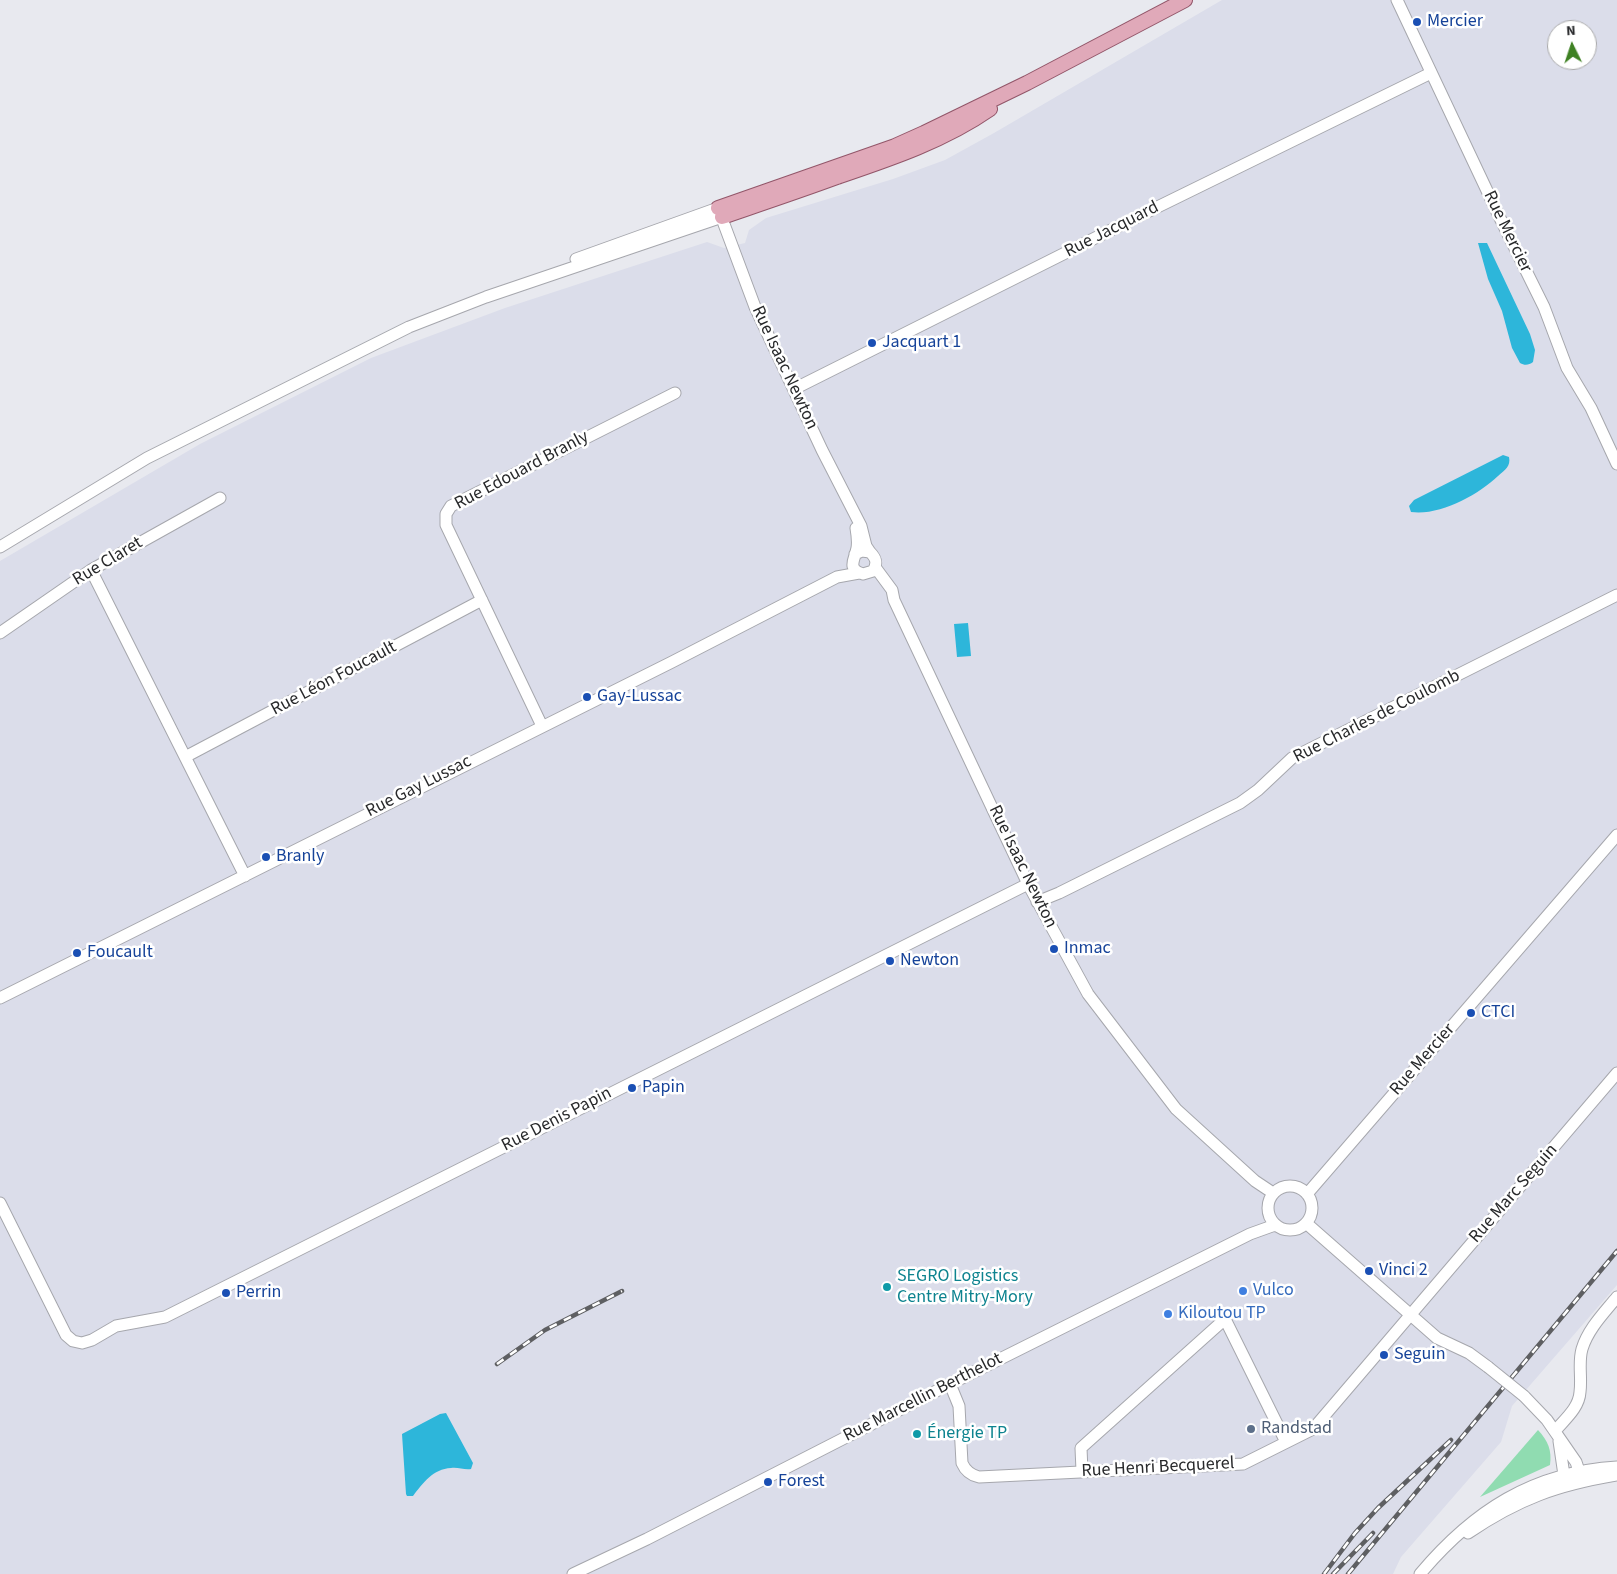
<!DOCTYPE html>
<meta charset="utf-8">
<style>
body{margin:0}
#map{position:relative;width:1617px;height:1574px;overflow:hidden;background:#e8e9ef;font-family:"Source Sans 3",sans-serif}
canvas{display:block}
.north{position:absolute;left:1547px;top:20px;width:50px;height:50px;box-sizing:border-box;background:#fff;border:1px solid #a9a9aa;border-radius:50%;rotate:356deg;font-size:14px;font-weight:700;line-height:20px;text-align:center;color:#28292b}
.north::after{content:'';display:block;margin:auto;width:18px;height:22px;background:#3e8123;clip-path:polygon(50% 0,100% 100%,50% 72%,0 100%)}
</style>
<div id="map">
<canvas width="1617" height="1574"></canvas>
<div class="north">N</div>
</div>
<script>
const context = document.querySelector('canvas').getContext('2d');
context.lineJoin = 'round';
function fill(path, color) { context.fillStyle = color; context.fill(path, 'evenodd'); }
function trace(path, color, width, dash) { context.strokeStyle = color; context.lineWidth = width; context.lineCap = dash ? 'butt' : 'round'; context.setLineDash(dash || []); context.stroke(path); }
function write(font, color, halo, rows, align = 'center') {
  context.font = font + ' "Source Sans 3",sans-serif'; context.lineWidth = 5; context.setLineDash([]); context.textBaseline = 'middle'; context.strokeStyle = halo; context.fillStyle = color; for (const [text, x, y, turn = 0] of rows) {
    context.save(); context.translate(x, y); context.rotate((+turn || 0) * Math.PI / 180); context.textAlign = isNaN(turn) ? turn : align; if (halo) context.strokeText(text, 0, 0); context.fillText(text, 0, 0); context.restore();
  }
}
const built = new Path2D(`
 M1222 0H1617V1285L1512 1406 1501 1442 1401 1557 1393 1574H0V561L200 444 371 358 505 308 707 242 724 248 745 243 749 230 766 218 893 179 945 160 994 133ZM1557 30H1587V60H1557Z`);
const green = new Path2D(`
 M1538 1430C1548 1441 1552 1450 1550 1465L1480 1497Z`);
const water = new Path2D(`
 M1478 243H1487L1530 334 1535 350 1533 362C1529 365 1525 366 1520 363L1512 348 1502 311 1488 279Z
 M1503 455 1509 457C1511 466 1505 470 1498 476 1478 495 1440 516 1411 512L1409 506 1414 500Z
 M968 623 971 656 957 657 954 624Z
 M446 1413 473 1463 471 1469C464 1470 458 1467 451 1468 433 1469 423 1483 413 1496H407L406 1494 402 1434 440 1414Z`);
const minor = new Path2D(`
 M1397 0 1498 214 1544 307 1567 368 1591 408 1617 464
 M576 259 718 208 755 307 822 450 861 526 866 546 870 552
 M794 389 1135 218 1431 73
 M0 547 147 458 409 327 486 297 722 217
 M855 554 862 551 870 552C876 558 878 563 873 571L863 574C846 569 855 559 857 548 858 542 857 534 856 528
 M875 567 892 590 894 600 1028 884 1088 994 1176 1109 1255 1181 1273 1193
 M91 570 245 876
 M0 633 91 570 220 498
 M542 726 446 525V514L451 506 675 393
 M185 757 482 600
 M1037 902 1059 893 1240 803 1258 790 1292 758 1617 595
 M0 998 672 662 837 577 859 573
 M1268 1208a22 22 0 1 1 44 0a22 22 0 1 1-44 0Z
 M1307 1194 1617 835
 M0 1203 66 1335 73 1341 82 1343 92 1340 116 1326 165 1317 1028 884
 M1306 1223 1437 1338 1469 1353 1488 1367
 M950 1384 959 1406 962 1463C965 1470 970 1475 979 1477L1243 1464 1313 1429 1617 1073
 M1524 1396 1547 1420 1576 1462 1581 1477
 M1555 1431C1565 1419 1579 1408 1580 1392 1582 1377 1578 1363 1582 1349 1588 1329 1604 1313 1617 1297
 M1559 1441 1565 1482
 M1082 1471 1081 1448 1225 1319 1286 1442
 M1468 1533C1518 1499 1557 1485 1617 1475
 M573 1574 647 1539 950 1384 1250 1234 1275 1225
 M1420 1574C1473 1511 1533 1472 1617 1467`);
const major = new Path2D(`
 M718 208 895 146 924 133 1027 83 1185 0
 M722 217C760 204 799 191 837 177 890 159 944 141 990 109`);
const rail = new Path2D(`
 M497 1364 545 1330 622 1291
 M1324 1574 1355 1533 1378 1508 1451 1440
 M1333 1574 1373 1533
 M1348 1574 1617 1251`);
const minorBridge = new Path2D(`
 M1488 1367 1524 1396`);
const markers = [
 [1417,22,5,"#1a4fb4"],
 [872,343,5,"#1a4fb4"],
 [587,697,5,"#1a4fb4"],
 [266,857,5,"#1a4fb4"],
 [1054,949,5,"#1a4fb4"],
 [77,953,5,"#1a4fb4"],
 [890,961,5,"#1a4fb4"],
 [1471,1013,5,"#1a4fb4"],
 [632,1088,5,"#1a4fb4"],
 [1369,1271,5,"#1a4fb4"],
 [887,1287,5,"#0f9aa8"],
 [1243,1291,5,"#3f7fe0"],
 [226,1293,5,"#1a4fb4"],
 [1168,1314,5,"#3f7fe0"],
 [1384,1355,5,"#1a4fb4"],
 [1251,1429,5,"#5c6f8a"],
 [917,1434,5,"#0f9aa8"],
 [768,1482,5,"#1a4fb4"]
];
const transitNames = [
 ["Mercier",1427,22],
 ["Jacquart 1",882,343],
 ["Gay-Lussac",597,697],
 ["Branly",276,857],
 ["Inmac",1064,949],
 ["Foucault",87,953],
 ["Newton",900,961],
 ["CTCI",1481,1013],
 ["Papin",642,1088],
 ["Vinci 2",1379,1271],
 ["Perrin",236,1293],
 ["Seguin",1394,1355],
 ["Forest",778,1482]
];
const streetNames = [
 ["Rue Jacquard",1112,230,-27],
 ["Rue Mercier",1507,232,64],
 ["Rue Isaac Newton",784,368,65],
 ["Rue Edouard Branly",522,471,-28],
 ["Rue Claret",108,562,-31],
 ["Rue Léon Foucault",334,679,-28],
 ["Rue Charles de Coulomb",1377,717,-27],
 ["Rue Gay Lussac",419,787,-27],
 ["Rue Isaac Newton",1022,867,64],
 ["Rue Mercier",1423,1060,-49],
 ["Rue Denis Papin",557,1120,-27],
 ["Rue Marc Seguin",1514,1194,-49],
 ["Rue Marcellin Berthelot",923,1398,-27],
 ["Rue Henri Becquerel",1158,1468,-3]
];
const cultureNames = [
 ["SEGRO Logistics",897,1277],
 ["Centre Mitry-Mory",897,1298],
 ["Énergie TP",927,1434]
];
const shopNames = [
 ["Vulco",1253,1291],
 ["Kiloutou TP",1178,1314]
];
const serviceNames = [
 ["Randstad",1261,1429]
];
fill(built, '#dbddea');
fill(green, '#90dcb1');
fill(water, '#2db6da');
trace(minor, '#a6a7ad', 13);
trace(major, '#925669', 16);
trace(minor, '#fff', 11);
trace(major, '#e0a9b9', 14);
trace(rail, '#5e5f62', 4.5);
trace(rail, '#fff', 2.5, [8]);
trace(minorBridge, '#a6a7ad', 13, []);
trace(minorBridge, '#fff', 11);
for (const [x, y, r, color] of markers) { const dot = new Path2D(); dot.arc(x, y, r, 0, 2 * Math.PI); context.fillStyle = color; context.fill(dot); trace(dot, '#fff', 2); }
write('18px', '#164399', '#fff', transitNames, 'left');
write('18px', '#28292b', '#fff', streetNames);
write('18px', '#0d838f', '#fff', cultureNames, 'left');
write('18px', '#366cbe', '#fff', shopNames, 'left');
write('18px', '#4e5e75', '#fff', serviceNames, 'left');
</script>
